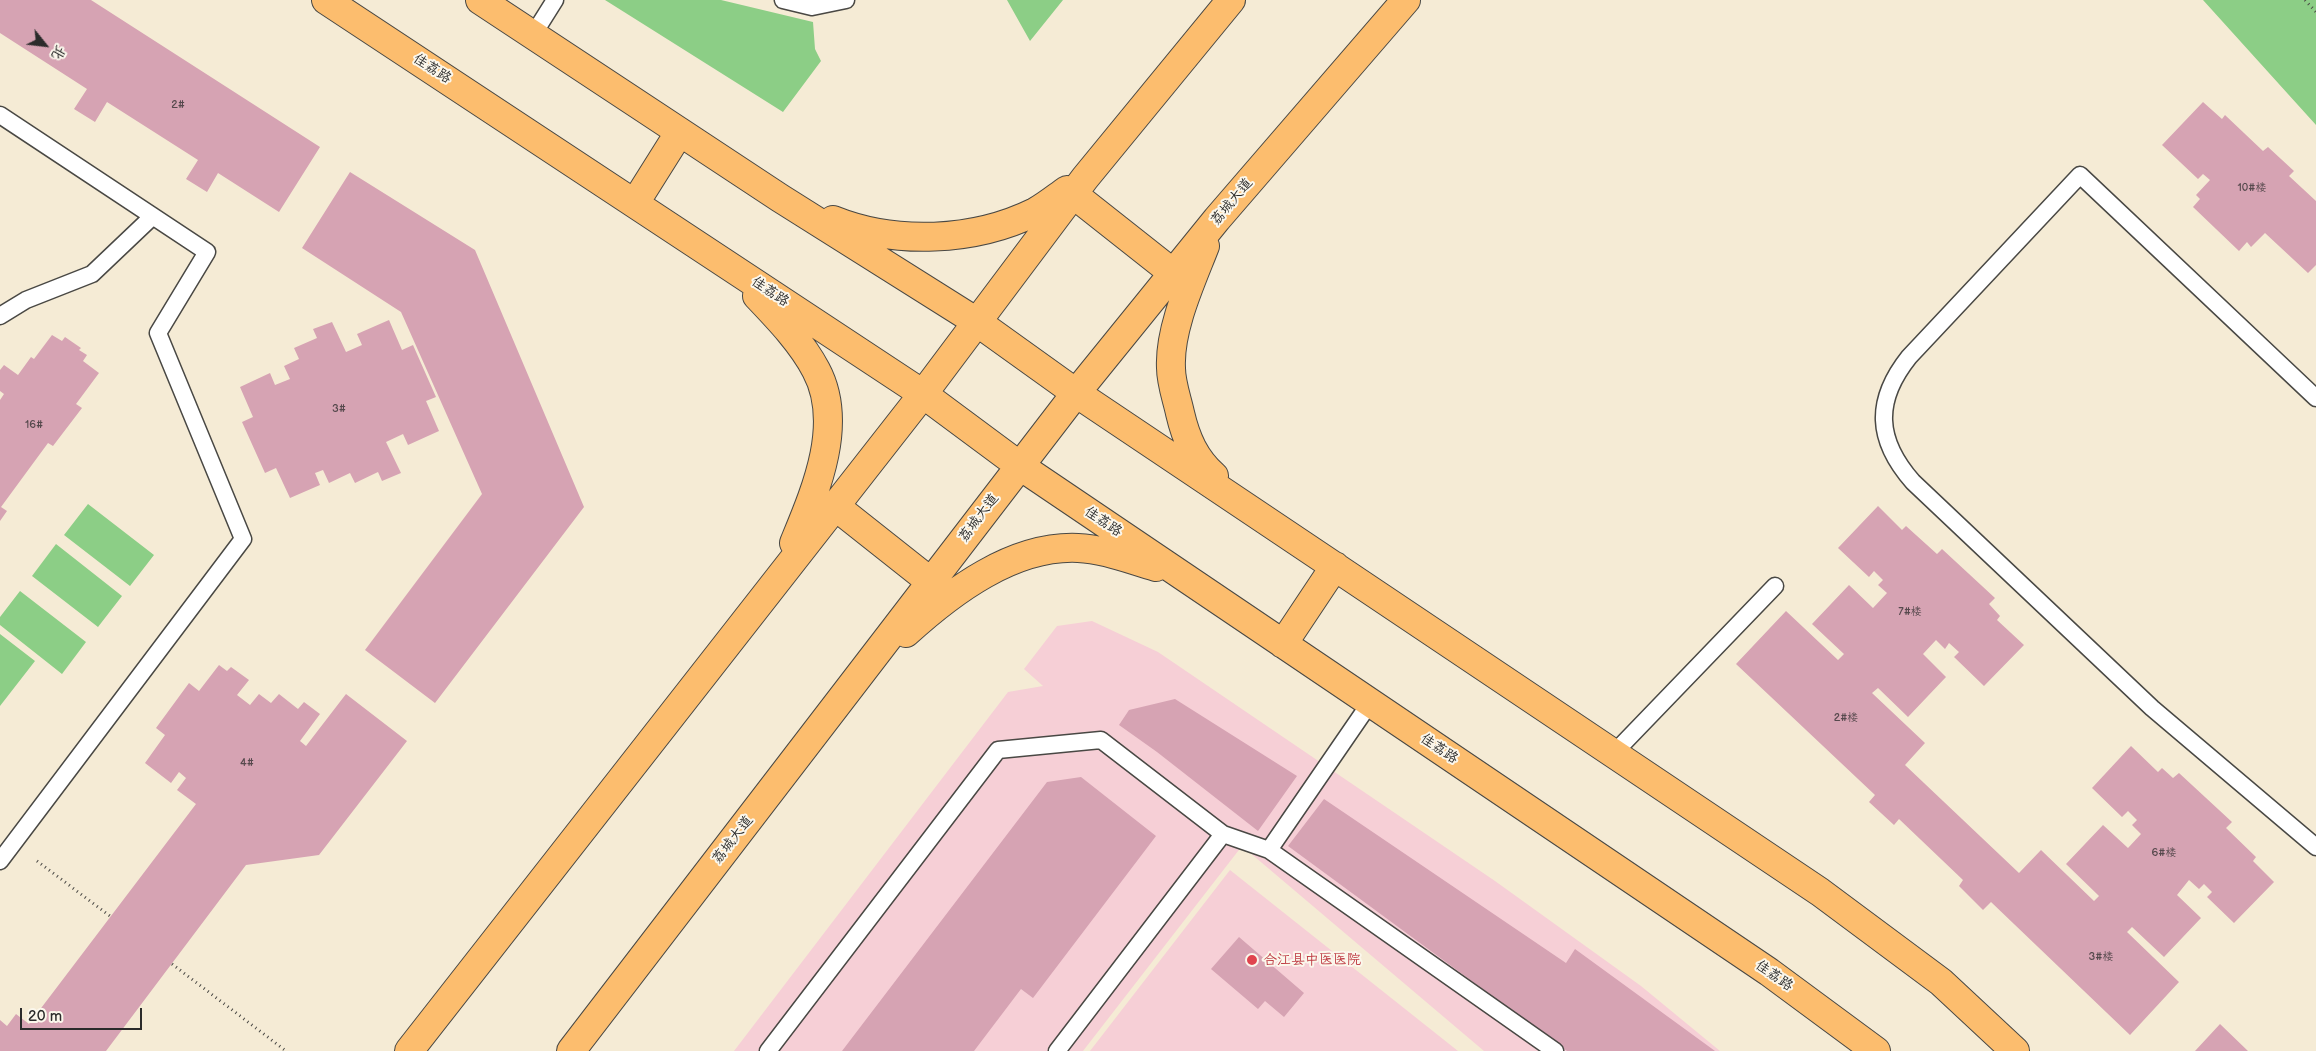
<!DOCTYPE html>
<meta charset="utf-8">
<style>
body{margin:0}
#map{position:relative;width:2316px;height:1051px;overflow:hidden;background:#f5ebd5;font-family:"Balsamiq Sans","LXGW WenKai TC",sans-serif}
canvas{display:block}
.north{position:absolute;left:20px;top:20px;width:50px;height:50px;-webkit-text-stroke:4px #fbf7ec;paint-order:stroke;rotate:119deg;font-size:14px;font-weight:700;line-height:20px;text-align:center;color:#2b2b2b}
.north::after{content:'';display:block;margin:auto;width:18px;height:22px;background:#2b2b2b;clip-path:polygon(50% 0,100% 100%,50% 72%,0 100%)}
.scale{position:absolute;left:20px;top:1008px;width:122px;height:22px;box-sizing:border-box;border:2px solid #2b2b2b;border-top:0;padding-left:6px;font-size:15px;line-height:18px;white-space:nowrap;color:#2b2b2b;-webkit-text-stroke:4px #fbf7ec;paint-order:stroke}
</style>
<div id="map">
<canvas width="2316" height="1051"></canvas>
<div class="north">北</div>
<div class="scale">20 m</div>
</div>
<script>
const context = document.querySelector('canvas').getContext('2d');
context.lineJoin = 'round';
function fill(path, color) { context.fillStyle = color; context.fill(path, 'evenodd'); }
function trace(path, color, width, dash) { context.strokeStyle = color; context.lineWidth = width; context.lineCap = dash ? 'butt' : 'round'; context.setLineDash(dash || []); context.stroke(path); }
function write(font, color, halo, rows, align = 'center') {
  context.font = font + ' "Balsamiq Sans","LXGW WenKai TC",sans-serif'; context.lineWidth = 4; context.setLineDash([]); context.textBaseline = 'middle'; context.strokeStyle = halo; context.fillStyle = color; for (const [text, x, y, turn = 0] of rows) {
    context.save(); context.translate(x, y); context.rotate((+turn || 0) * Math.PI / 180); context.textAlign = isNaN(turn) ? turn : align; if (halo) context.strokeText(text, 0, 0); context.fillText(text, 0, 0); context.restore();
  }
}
const built = new Path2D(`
 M1092 621 1158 652 1495 881 1641 986 1720 1051H1484L1242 846 1083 1051H734L1008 692 1043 686 1024 669 1057 626Z
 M1230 870 1458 1051H1090Z`);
const green = new Path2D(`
 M605 0H721L813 22 815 49 821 61 783 112Z
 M1007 0H1063L1030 41Z
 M2203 0H2316V125Z
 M88 504 154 555 130 586 64 535Z
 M56 544 122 596 98 627 32 576Z
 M20 591 86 642 62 674 0 625V617Z
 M0 634 35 661 0 706Z`);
const building = new Path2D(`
 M0 0H91L320 147 279 212 218 173 207 192 186 179 198 160 107 102 95 122 74 109 87 89 0 33Z
 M2203 102 2222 119 2225 115 2263 151 2268 147 2294 171 2289 176 2316 201V265L2308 273 2265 233 2251 247 2247 242 2239 251 2193 207 2200 199 2196 195 2210 180 2203 174 2198 179 2162 145Z
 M350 172 475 250 584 507 435 703 365 650 482 494 401 312 302 248Z
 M389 320 402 350 413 345 436 397 426 401 439 431 408 445 403 434 386 442 401 473 382 481 378 472 355 483 350 473 329 483 323 470 315 473 320 485 290 498 276 468 265 473 242 422 253 417 240 387 270 373 275 385 290 379 284 366 299 359 294 348 317 338 313 329 332 322 346 352 362 345 357 334Z
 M52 335 62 341 65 337 81 348 79 350 87 355 83 361 99 373 76 404 82 408 53 446 48 443 1 507 7 511 0 521V400L4 394 0 391V370L4 365 18 375 31 357 34 359Z
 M1878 506 1902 530 1906 526 1937 554 1942 549 1995 598 1989 604 2000 616 1997 620 2024 645 1984 686 1954 657 1959 652 1949 643 1945 649 1936 640 1923 654 1946 677 1908 717 1878 688 1872 693 1925 743 1905 765 2019 873 2041 850 2094 901 2099 896 2066 864 2103 825 2128 848 2141 834 2132 825 2137 820 2128 811 2122 817 2092 788 2131 746 2158 772 2162 768 2173 778 2179 773 2232 822 2226 828 2256 857 2253 861 2274 882 2234 923 2207 897 2212 892 2204 884 2199 889 2189 880 2177 895 2201 918 2164 957 2132 927 2127 932 2179 982 2130 1035 1991 902 1983 910 1959 886 1963 880 1899 819 1894 825 1869 802 1875 795 1736 664 1786 611 1838 660 1844 654 1812 624 1849 585 1873 608 1887 593 1878 585 1883 580 1874 571 1869 577 1838 548Z
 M219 665 227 671 231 667 249 680 237 695 250 705 259 694 271 703 279 694 298 709 304 702 320 714 300 741 306 746 346 694 407 741 319 855 246 865 106 1051H0V1020L7 1026 16 1014 29 1024 196 804 177 790 186 778 179 772 171 783 145 763 165 735 156 728 189 683 199 691Z
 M1175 699 1297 776 1258 831 1157 752 1119 725 1129 710Z
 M1081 777 1156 836 1033 998 1021 989 974 1051H842L1047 782Z
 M1324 799 1566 963 1575 949 1715 1051H1567L1288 846Z
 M1239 937 1304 993 1284 1017 1265 1001 1258 1009 1211 969Z
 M2220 1024 2248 1051H2195Z`);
const path = new Path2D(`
 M2305 0 2316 12
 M37 861 110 916
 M172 964 286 1051`);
const lane = new Path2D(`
 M783 0 812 7 846 0
 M533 35 555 0
 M0 115 207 252 158 333 243 539 0 861
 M0 316 26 300 92 274 153 216
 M2316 398 2080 175 1909 357C1874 401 1876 440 1913 482L2152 708 2316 847
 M1614 753 1775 586
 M1269 850 1370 703
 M768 1051 998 750 1101 740 1223 834 1269 850 1555 1051
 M1057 1051 1223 834`);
const primary = new Path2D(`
 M326 0 923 394 1020 466 1769 972 1876 1051
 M480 0 780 198 977 322 1076 393 1820 892 1941 982 2015 1051
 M1073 194 1173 273
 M635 203 679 133
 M833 220C895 245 974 242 1035 212 1046 206 1057 197 1067 190
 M1205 246C1191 282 1169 329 1171 368 1171 383 1177 399 1180 413 1186 439 1195 459 1214 476
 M757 296C778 318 802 343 816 370 845 424 815 492 794 543
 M835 506 931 582
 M906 633C951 592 1013 545 1078 548 1104 549 1131 560 1156 567
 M1283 644 1335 566
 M409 1051 923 394 1085 178 1231 0
 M571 1051 1076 393 1217 219 1406 0`);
const markers = [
 [1252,960,6,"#e0444e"]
];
const numberNames = [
 ["2#",178,105],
 ["10#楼",2252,188],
 ["3#",339,409],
 ["16#",34,425],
 ["7#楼",1910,612],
 ["2#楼",1846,718],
 ["4#",247,763],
 ["6#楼",2164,853],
 ["3#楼",2101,957]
];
const streetNames = [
 ["佳荔路",432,69,33],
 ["荔城大道",1232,202,-50],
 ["佳荔路",770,292,34],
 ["荔城大道",979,518,-53],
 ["佳荔路",1103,522,34],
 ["佳荔路",1439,749,34],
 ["荔城大道",733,840,-52],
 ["佳荔路",1774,976,35]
];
const healthNames = [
 ["合江县中医医院",1263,960]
];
fill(built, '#f6cfd6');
fill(green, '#8cce86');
fill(building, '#d6a3b3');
trace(lane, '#494844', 19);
trace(primary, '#494844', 30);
trace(path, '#494844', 3, [1, 4]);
trace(lane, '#fff', 16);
trace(primary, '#fcbd6e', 28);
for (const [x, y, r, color] of markers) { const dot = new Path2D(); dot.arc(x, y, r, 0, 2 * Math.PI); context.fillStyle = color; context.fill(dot); trace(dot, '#fbf7ec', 2); }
write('11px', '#56494d', null, numberNames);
write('14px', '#2b2b2b', '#fbf7ec', streetNames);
write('14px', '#be3a42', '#fbf7ec', healthNames, 'left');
</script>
